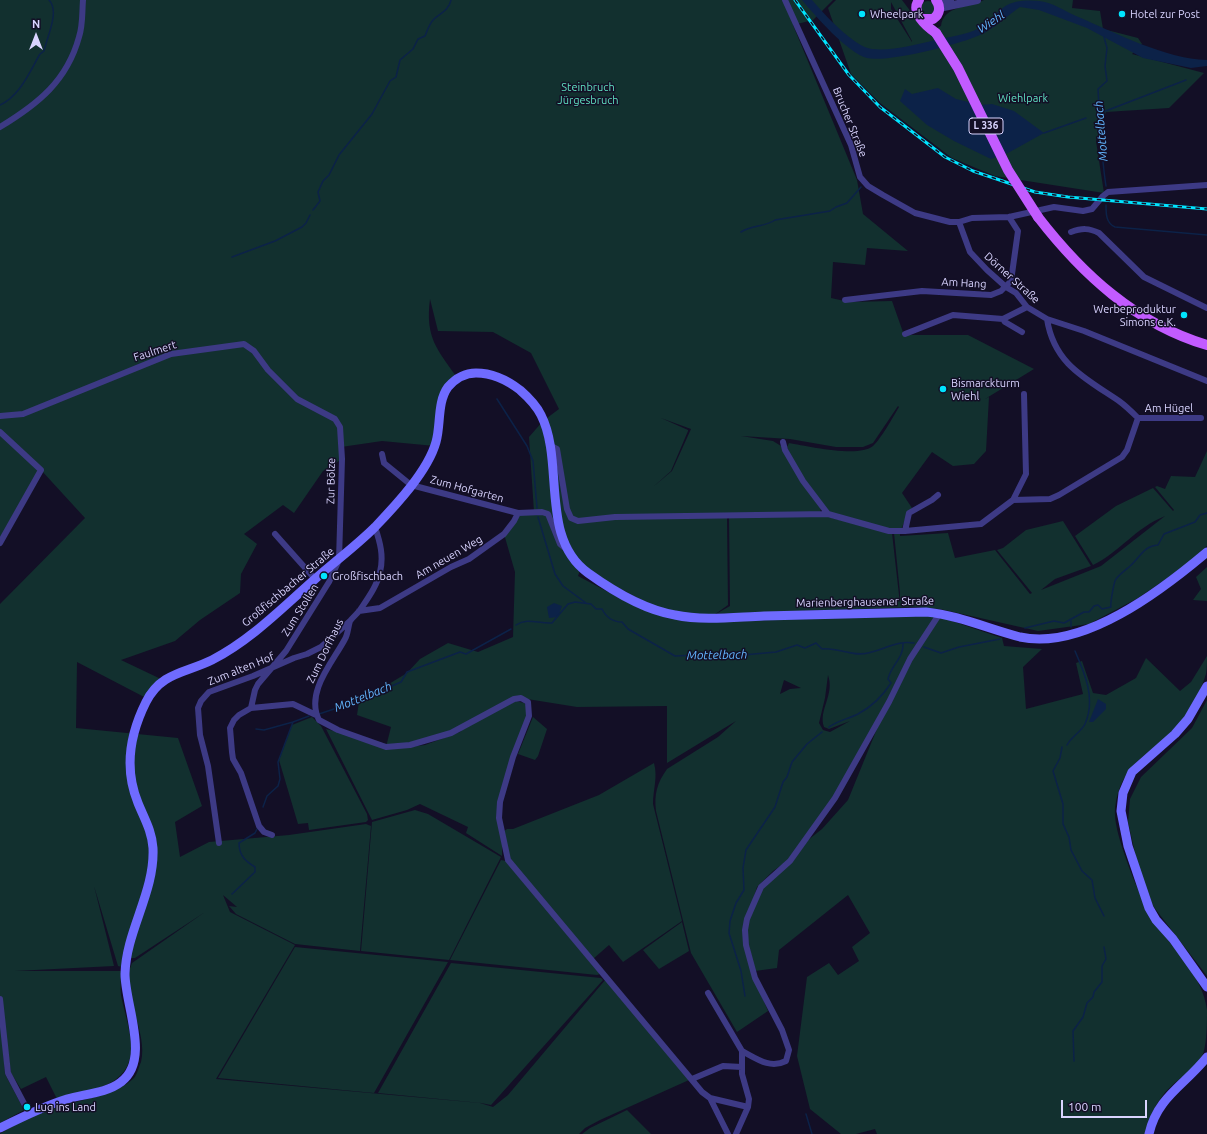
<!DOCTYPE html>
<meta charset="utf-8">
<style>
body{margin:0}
#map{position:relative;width:1207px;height:1134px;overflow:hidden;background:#130f26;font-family:Ubuntu,sans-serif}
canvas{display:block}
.north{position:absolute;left:16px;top:16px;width:40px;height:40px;-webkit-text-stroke:3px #130f26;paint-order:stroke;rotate:0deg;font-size:11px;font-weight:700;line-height:16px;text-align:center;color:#d9d4ff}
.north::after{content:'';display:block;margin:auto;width:14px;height:18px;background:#d9d4ff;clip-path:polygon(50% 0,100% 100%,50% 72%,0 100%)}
.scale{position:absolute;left:1061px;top:1100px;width:86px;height:18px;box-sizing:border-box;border:2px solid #d9d4ff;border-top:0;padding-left:5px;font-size:12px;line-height:14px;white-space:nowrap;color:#d9d4ff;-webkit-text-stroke:3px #130f26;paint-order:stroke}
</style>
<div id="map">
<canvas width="1207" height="1134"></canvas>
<div class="north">N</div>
<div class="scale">100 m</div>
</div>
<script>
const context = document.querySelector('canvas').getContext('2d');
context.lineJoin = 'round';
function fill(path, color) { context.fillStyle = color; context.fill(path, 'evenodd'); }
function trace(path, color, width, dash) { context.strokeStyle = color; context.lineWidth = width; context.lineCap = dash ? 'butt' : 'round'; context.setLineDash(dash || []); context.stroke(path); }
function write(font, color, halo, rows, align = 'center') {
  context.font = font + ' Ubuntu,sans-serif'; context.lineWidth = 3; context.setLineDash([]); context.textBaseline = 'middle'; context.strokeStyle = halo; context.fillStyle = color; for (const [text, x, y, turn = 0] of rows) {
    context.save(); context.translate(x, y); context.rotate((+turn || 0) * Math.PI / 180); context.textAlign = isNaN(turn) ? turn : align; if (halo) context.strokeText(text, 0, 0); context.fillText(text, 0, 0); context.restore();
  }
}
const green = new Path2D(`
 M0 0H833L813 20 793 25 857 180 863 214 908 251 867 248 865 265 833 262 831 298 849 302 892 301 904 335H968L1034 369 985 399 989 397 986 451 974 464 953 466 932 452 902 493 912 508 908 512 901 530C890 530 838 518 829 512 816 503 793 462 787 447L789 443C807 446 859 458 873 446 881 439 893 417 899 407L898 406 873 443 863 447H836L790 439 741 436 773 441 781 446 799 478 821 508 820 513 632 515 628 518 727 517 728 605 714 615 686 613 655 607 596 576 582 565 578 576 627 602 659 615 685 619 713 620 924 615 946 619 1002 638 1004 646 1042 649 1023 667 1026 709 1083 694 1076 663 1082 661 1093 693 1106 695 1136 678 1146 658 1180 691 1191 682 1207 656C1207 661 1207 668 1206 674 1200 693 1189 714 1175 728 1148 757 1121 762 1115 808 1114 822 1119 837 1123 850 1131 874 1141 900 1155 922 1173 949 1203 976 1207 1010 1207 1023 1207 1042 1203 1054 1193 1073 1172 1081 1161 1098 1153 1108 1148 1122 1146 1134H877L875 1129 856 1134H841L810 1109 797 1056 807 977 829 963 838 975 859 961 852 947 870 933 848 895 779 950 777 968 755 971 747 937V925L763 886 794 860 808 840 822 829 848 800 881 719H878L834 798 812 830 789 860 773 871 757 887 744 929 745 946 751 971 768 1011 737 1032 691 953 656 811C654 794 657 783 667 769L718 737 736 721 667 763V706L577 707 521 698 514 699 451 733 410 745 386 747 391 727 357 715 359 702 407 673 420 659 448 643 478 652 513 637 515 572 504 534 514 521 518 513 534 512 529 437 543 421 559 409 531 353 493 332 438 331 430 299C425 338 437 349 458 379 435 397 443 421 435 446L382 441 341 447 342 459 323 471 294 513 283 505 244 534 257 544 241 574 240 593 200 620 175 641 121 660 163 680 153 689 148 699 77 662 76 728 178 738 202 806 175 822 180 857 209 842 289 835 366 824 371 826 360 951 295 944 236 914 229 906 237 907 223 895 230 912 295 945 216 1079 480 1103 493 1107 508 1095 606 979 689 1080 600 1120 585 1128 579 1134H0C16 1123 36 1114 55 1108 78 1100 115 1096 134 1078 137 1075 139 1066 141 1062 149 1033 119 990 132 963L205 912 135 958H131L128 952 123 957 122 967 118 966 94 886 114 966 15 971H121C121 979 120 987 121 995 126 1023 144 1060 115 1080 101 1090 74 1093 57 1099L46 1077 21 1089 11 1073 0 999V604L85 518 41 470 0 543ZM661 418 691 429 672 471 653 487 671 471 688 431V430ZM828 675C835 695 818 710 824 727L829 729 850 721 830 732 823 730 819 723 825 698ZM784 680 801 688 790 689 780 694Z
 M836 0H902L927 33 941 26C943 6 969 7 984 0H1073L1072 8 1100 11 1103 29 1138 38 1142 44 1132 54 1204 73 1169 108 1106 112 1096 141 1104 193 995 176 952 158 880 103 851 74 828 8ZM891 2 912 41V42L891 9Z
 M921 8a7 7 0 1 1 14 0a7 7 0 1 1-14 0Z
 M1207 451V546L1185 566 1138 598 1089 624 1038 631 940 609 916 607 716 614 730 606 729 517 824 516 892 533 900 604V593L894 533 900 534V536L948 533 955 558 995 550 1030 594 1032 593 997 550 1003 548 1026 530 1063 521 1091 566 1055 579 1041 590 1101 566 1165 516C1135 528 1120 552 1093 565L1075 536 1116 506 1153 488 1173 511 1174 510 1155 487 1157 486 1165 489 1171 476 1195 477Z
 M1207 567V601L1193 600 1201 589 1196 577Z
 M1207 700V976L1153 906 1138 866 1128 822 1130 799 1141 777 1192 728Z
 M516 701 524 703 527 706V716L502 788V856L466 833 468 827 420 804 407 810 372 820 326 729 403 748 425 745 460 732 464 727Z
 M312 717 321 726 367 814 368 820 366 822 309 830 308 823 298 824 279 760 292 725Z
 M533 717 547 729 538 756 535 760 518 754Z
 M654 763C658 778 653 789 653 804L682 921 623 962 609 945 593 959 509 858 503 832 507 829H513L599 795Z
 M415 810 428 814 501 857 449 960 361 951 372 822Z
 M501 860 506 861 600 974 597 975 450 960Z
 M682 922 689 951 659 969 643 950Z
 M295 947 448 962 374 1093 218 1078Z
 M451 963 601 978 603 980 491 1105 481 1103 378 1093Z
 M0 1005 5 1074 24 1110 0 1123Z
 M627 1110 651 1134H582L590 1128Z`);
const water = new Path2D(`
 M802 0H812C824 14 854 47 872 49 893 51 915 45 935 40 948 37 967 35 979 28 989 22 995 13 1004 7 1014 0 1028 0 1039 1 1051 2 1065 11 1076 16 1114 32 1165 59 1207 60V66L1191 68 1143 58 1087 28 1039 10 1020 7C1007 16 994 29 980 35 961 44 887 63 867 58 848 53 815 16 802 0Z
 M938 88 956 99 981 105 992 104 1014 111 1044 133 1008 153 991 159 954 141 927 125 900 101 905 89 912 94Z
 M554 603 562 606 558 617 549 618 547 607Z
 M1098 699 1106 704V709L1093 722H1089Z`);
const stream = new Path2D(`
 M1104 37 1107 48 1105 66 1107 81 1098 89C1100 121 1101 154 1106 186
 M0 105C20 96 30 71 40 54L44 51C47 37 60 11 49 0
 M1103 112 1186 80
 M1044 133 1086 118
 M1106 205C1106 214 1106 223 1115 227L1207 235
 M313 210 320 201 318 192 323 181 329 175 339 155 372 114 390 81 396 77 400 60 413 49 418 39 425 36C428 29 429 24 434 19 441 13 449 10 451 0
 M741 232C752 225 765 227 775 220L830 211 836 207 847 203 861 187
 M232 257 275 241 302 227 306 223 310 215
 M497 399 527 446 533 461 537 508
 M538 517 555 574 563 586 586 603
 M516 625C528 617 538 624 552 623L568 604 575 602 591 604 596 609H602C606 617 613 622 622 622L628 629 675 656 719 654 726 656 743 655 776 652 797 645 805 648 816 643 822 649C838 647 851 657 868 653 883 650 898 640 914 643
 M1071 627V621
 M1025 628 1054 621 1064 623 1084 612H1089L1094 606 1098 605 1102 609 1111 607C1110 604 1114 581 1116 579 1120 574 1124 571 1129 567 1140 558 1143 546 1158 545L1164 534 1195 522 1200 515 1207 513
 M924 647 941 653 959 647 1000 639
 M319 714 352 703 401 682 407 672 460 652 466 654 511 629
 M829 727C839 720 848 719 858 714 873 706 882 697 891 683L888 679C891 665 904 658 903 643
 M256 729 264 730 293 722
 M1067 745C1071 737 1081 732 1085 724 1096 699 1085 674 1075 651
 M1062 747 1060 758 1053 771 1063 804V824L1069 837 1071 850 1082 871 1092 880 1095 898 1104 916
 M263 807 267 796 278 786 280 779 278 762 293 722 309 716
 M232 894 255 872V867C245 861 239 855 239 843L255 833 257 829
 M745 996 741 971 729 933 730 921 736 903 744 890 743 868 746 850 775 807 783 782 787 777 792 762 807 744 822 732
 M1074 1061 1073 1031 1083 1017 1087 1003 1093 997 1094 992 1102 982V966L1106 959 1104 947
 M806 1114 812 1134`);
const minor = new Path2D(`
 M785 0 851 145 860 177 868 186 883 195 915 213 950 222H959L972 218 1009 217 1054 207 1083 211 1092 209 1103 196 1108 192 1207 185
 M0 127C38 104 67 81 79 37 83 25 82 12 83 0
 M959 222 970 252 987 270 1006 287 1016 293 1027 307 1047 319 1084 331 1207 381
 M1071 232C1082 228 1089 228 1099 233L1144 277 1207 308
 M845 300 922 291 991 295 1001 291 1011 281 1018 231 1009 217
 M1003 319 1005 322 1022 332
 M905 334 953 315 1003 319 1027 307
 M0 416 23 414 171 354 244 344 254 351 268 370 297 399 335 419 340 427 342 459 339 560 329 582 286 651 258 684 255 690 251 708 293 704 316 715
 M1138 418H1201
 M0 432 41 470 0 543
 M783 442 785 450 803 481 828 514 889 531H905L981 524 1013 500 1050 499 1059 495 1122 457 1127 450 1138 418C1132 412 1126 406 1119 401 1085 378 1054 364 1047 319
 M549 445 557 449 567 509 571 518 578 521 615 517 828 514
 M382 454 384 463 411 485 518 513
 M1013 500 1026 474 1024 394
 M375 527C380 542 384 556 380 572 377 586 368 598 360 610 357 614 353 617 350 621 348 627 348 634 345 639 333 662 305 692 319 720L338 730 386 747 410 745 451 733 514 699 521 698 528 702 529 716 513 757 500 802 499 818 508 860 702 1092 710 1098 728 1134
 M905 531 909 513 932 500 938 495
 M275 534 315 579
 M359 611 380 608 451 567 469 559 504 534 514 521 518 513 542 512 548 514 560 544 566 549
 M251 708 239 715 234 720 230 728 232 752 233 759 241 773 259 826 264 832 272 835
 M219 843 208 766 200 735 198 708 201 701 209 692 253 676 294 658 307 654 321 647 350 621
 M708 993 742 1051
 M0 999 8 1073 29 1113
 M692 1079 723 1066 742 1067
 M710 1098 748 1107
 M736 1134 748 1107 749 1099 742 1074V1051C757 1059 770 1069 786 1061L789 1050 782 1030 755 978 746 945 745 930 747 919 761 887 790 861 835 798 889 702 910 659 940 613`);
const tertiary = new Path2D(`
 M937 1 950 0
 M939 8 977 0`);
const secondary = new Path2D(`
 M1207 686 1188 719 1175 734 1132 772 1123 793 1121 811 1128 846 1149 908 1156 920 1173 939 1207 987
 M0 1128C22 1117 44 1106 67 1099 84 1094 107 1093 121 1082 151 1060 125 1005 125 974 126 931 155 892 153 848 152 831 144 818 138 803 124 769 130 734 146 702 161 672 186 673 212 660 251 640 282 608 314 580 334 562 356 546 375 527 396 505 428 471 436 442 441 425 437 402 448 387 455 379 465 373 476 373 492 373 507 380 520 390 528 397 536 405 541 415 565 462 539 538 588 573 613 591 645 610 675 615 703 621 735 617 764 616 818 615 872 613 926 612 958 615 989 629 1020 637 1083 651 1162 590 1207 552
 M1149 1134C1157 1097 1185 1085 1207 1057`);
const primary = new Path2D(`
 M919 0C910 12 926 26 936 33
 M923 19H933C940 14 941 7 936 0
 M1038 217C1082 274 1136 324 1207 345`);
const rail = new Path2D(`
 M795 0 849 75 880 107 945 157 973 171 1035 192 1068 197 1207 209`);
const primaryBridge = new Path2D(`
 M936 33 958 68 1008 170 1038 217`);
const markers = [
 [862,14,4,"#00e5ff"],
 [1122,14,4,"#00e5ff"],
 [1184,315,4,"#00e5ff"],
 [943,389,4,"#00e5ff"],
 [324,576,4,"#00e5ff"],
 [27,1107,4,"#00e5ff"]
];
const shields = [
 [986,126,34]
];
const shieldNames = [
 ["L 336",986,126]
];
const poiNames = [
 ["Wheelpark",870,14],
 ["Hotel zur Post",1130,14],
 ["Werbeproduktur",1176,309,"right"],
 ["Simons e.K.",1176,322,"right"],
 ["Bismarckturm",951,383],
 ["Wiehl",951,396],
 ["Großfischbach",332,576],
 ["Lug ins Land",35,1107]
];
const parkNames = [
 ["Steinbruch",588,87],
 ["Jürgesbruch",588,100],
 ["Wiehlpark",1023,98]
];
const streetNames = [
 ["Brucher Straße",850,122,68],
 ["Dörner Straße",1012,278,42],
 ["Am Hang",964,283,3],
 ["Faulmert",155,351,-18],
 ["Am Hügel",1169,408],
 ["Zur Bölze",331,481,-89],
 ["Zum Hofgarten",467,489,15],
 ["Am neuen Weg",449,557,-30],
 ["Großfischbacher Straße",288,587,-40],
 ["Marienberghausener Straße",865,602,-1],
 ["Zum Stollen",300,610,-58],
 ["Zum Dorfhaus",325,651,-64],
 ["Zum alten Hof",241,669,-22]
];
const waterNames = [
 ["Wiehl",991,22,-33],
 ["Mottelbach",1101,131,-95],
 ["Mottelbach",717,655,-1],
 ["Mottelbach",363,697,-22]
];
fill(green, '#12302f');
fill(water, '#0c2248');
trace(stream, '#0c2248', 1.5);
trace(minor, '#3d3a85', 6);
trace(tertiary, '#3d3a85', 8);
trace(secondary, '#6f6bff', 9);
trace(primary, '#c25bff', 10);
trace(rail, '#00e5ff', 3);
trace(rail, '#130f26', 1.5, [4.5]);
trace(primaryBridge, '#c25bff', 10);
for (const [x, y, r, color] of markers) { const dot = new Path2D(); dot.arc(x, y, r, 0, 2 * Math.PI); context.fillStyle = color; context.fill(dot); trace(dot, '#130f26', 1.5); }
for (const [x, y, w] of shields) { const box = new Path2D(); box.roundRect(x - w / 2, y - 8, w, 16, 3); context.fillStyle = '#130f26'; context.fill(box); trace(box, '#d9d4ff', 1); }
write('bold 10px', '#d9d4ff', null, shieldNames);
write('11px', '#d9d4ff', '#130f26', poiNames, 'left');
write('11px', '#5fe0c0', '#130f26', parkNames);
write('11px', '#d9d4ff', '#130f26', streetNames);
write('italic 12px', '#62b6ff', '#130f26', waterNames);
</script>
